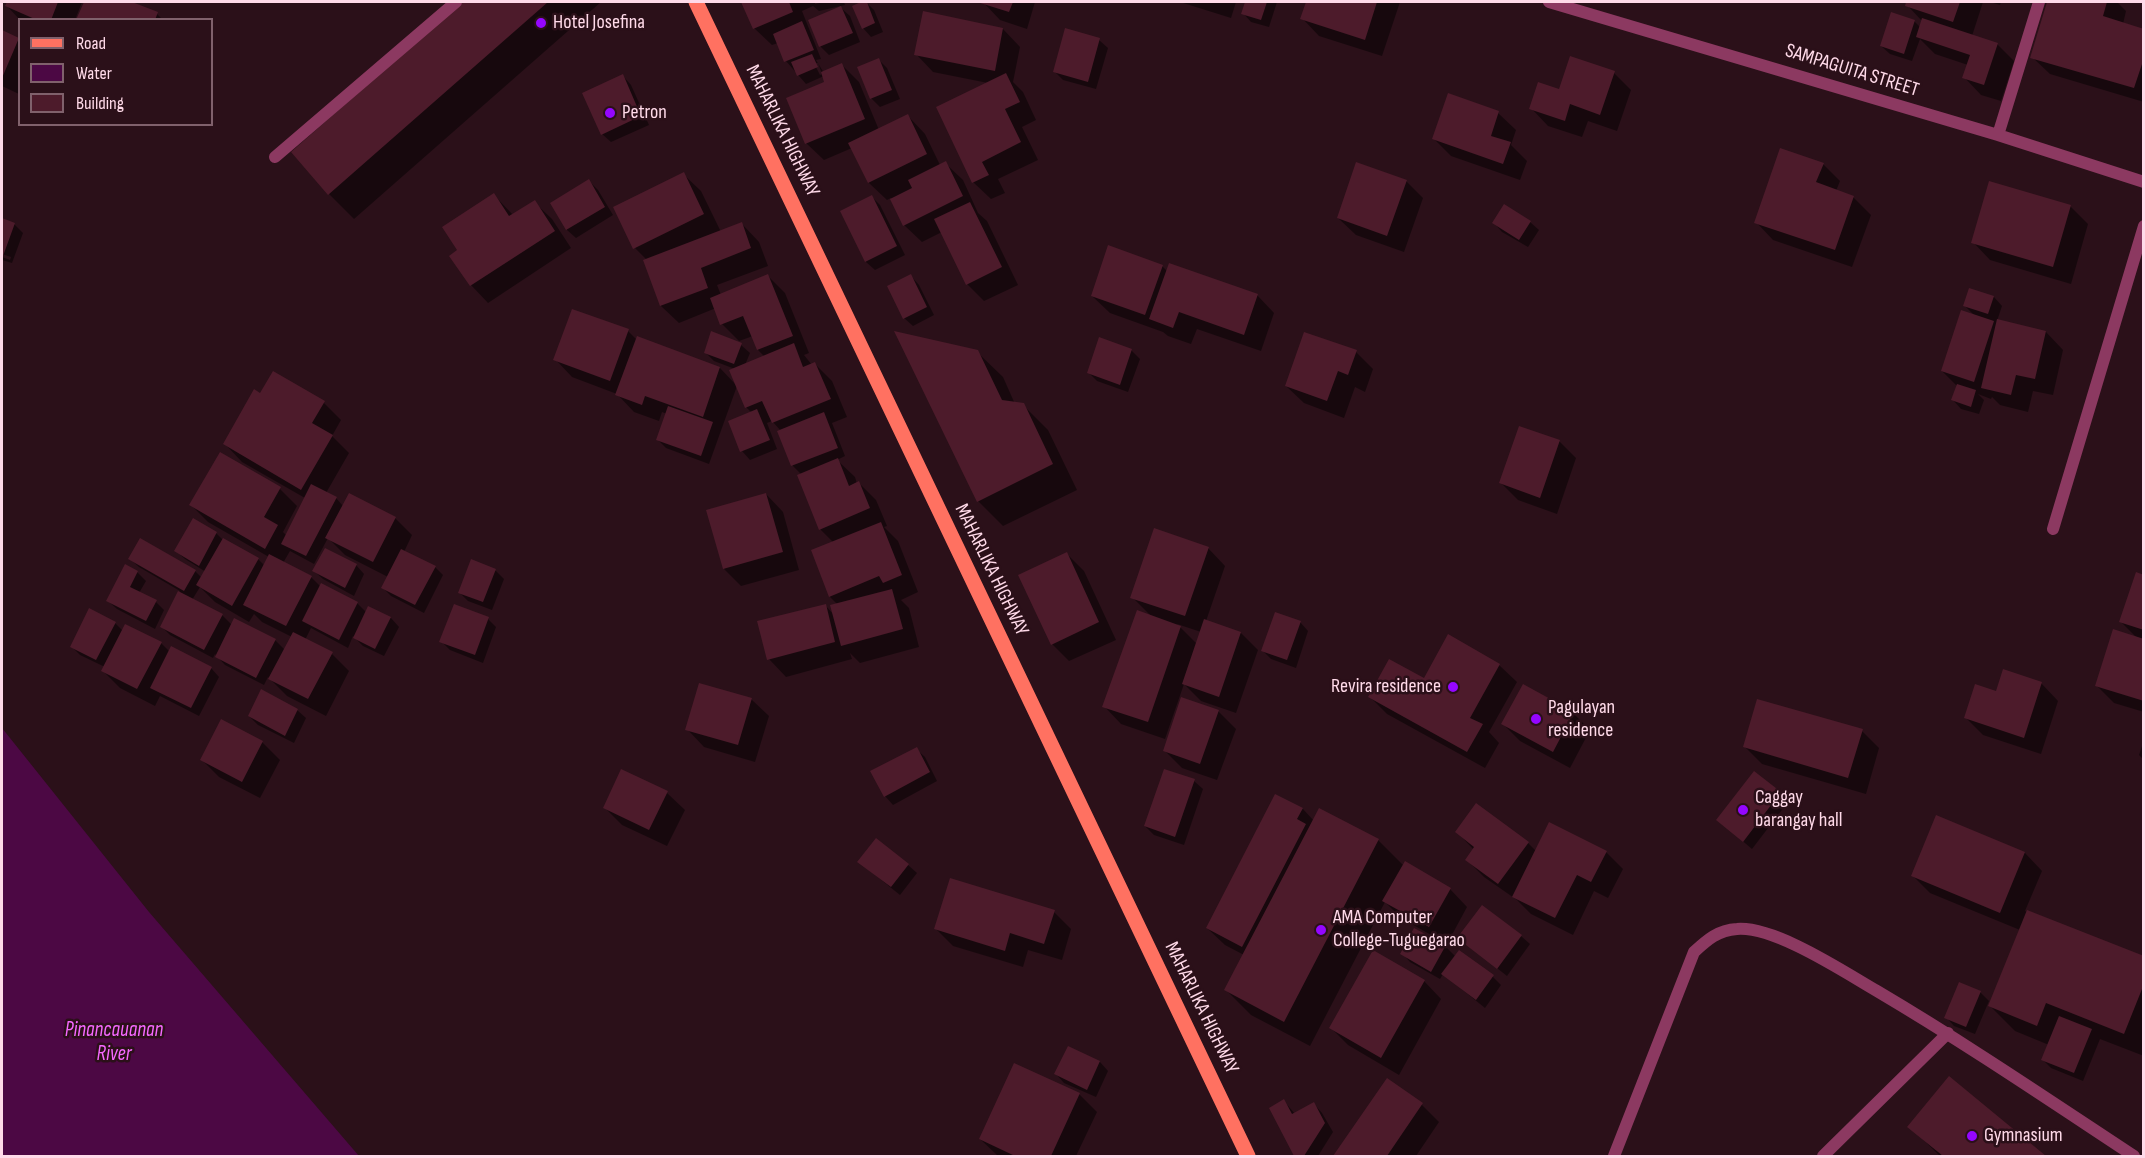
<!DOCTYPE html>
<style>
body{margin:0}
#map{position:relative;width:2145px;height:1158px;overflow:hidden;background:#2b1019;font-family:"Sofia Sans Condensed",sans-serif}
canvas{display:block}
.frame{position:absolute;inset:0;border:3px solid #ffdae9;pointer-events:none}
.legend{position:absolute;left:18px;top:18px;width:195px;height:108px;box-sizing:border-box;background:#2b1019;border:2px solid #80616c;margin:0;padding:8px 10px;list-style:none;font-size:18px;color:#ffdae9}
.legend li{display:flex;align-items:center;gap:12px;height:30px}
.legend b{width:30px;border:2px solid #80616c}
</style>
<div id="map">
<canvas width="2145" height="1158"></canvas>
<div class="frame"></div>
<ul class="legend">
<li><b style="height:8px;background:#ff7161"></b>Road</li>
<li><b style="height:16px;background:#4c0844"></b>Water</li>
<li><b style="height:16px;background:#4d1b2b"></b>Building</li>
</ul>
</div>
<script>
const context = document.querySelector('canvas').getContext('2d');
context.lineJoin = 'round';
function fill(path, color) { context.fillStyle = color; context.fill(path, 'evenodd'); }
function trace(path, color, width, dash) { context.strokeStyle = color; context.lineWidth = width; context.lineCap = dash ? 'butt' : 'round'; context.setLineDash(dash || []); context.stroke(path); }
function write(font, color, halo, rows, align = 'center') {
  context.font = font + ' "Sofia Sans Condensed",sans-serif'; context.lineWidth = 5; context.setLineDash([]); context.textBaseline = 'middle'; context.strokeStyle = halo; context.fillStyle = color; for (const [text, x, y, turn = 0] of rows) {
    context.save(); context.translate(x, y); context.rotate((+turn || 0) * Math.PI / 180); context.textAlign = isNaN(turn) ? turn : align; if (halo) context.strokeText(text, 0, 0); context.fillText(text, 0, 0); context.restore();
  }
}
const water = new Path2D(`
 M2 728 149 912 359 1156H2Z`);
const shadow = new Path2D(`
 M9 2H82L75 20H20L7 6Z
 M85 2H128L157 14 163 20H78Z
 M464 2H601L354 219 329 194 293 152Z
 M743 2H815V4L824 2H844L845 5 819 11 813 6 802 11 821 59 816 60 824 73 842 65 859 82 879 130 908 116 925 134 940 165 945 163 963 180 978 213 987 221 1018 285 984 301 967 284 942 232 922 242 904 225 891 198 887 200 869 183 852 148 824 160 806 143 826 83 824 76 806 84 786 61 778 43 772 45 754 28ZM814 63H818L822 74 820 75Z
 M866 2 874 10 883 32 871 37 863 28 854 7Z
 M983 2H1035L1027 29 1000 20Z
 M1180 2H1236L1231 18Z
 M1247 2H1277L1269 27 1251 22 1243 13Z
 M1307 2H1400L1382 56 1319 36 1302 18Z
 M1908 2H1983L1972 36 1997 44 2014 61 2001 101 1981 95 1964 77 1968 65 1935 54 1920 39 1912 61 1890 54 1881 46 1914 21 1920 27 1922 21 1907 5Z
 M1990 2H2001L2000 5Z
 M2049 2H2117L2126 11 2123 24 2144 30V102L2050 74 2032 57Z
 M841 8 850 16 860 42 829 55 820 46Z
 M1003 29 1020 47 1013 82 1023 92 1036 120 1022 127 1038 160 998 179 1005 193 991 199 973 182 988 83 933 72 916 54Z
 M2 32 20 41 19 94 2 86Z
 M1099 40 1108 48 1096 89 1063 80 1055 72Z
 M879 60 887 68 900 99 880 107 871 98Z
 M1614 73 1631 90 1617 131 1588 121 1582 137 1548 126 1531 108 1559 91Z
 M623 76 631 85 649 125 611 142 602 134Z
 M1498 113 1516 130 1511 145 1527 161 1520 180 1451 156 1434 139Z
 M1823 164 1840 181 1836 191 1853 197 1871 215 1852 267 1773 240 1756 222Z
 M683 174 701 191 721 232 742 224 759 242 768 266 717 285 721 295 768 276 785 293 809 353 804 355 812 365 815 364 832 381 847 417 832 423 845 456 837 460 855 477 857 484 859 483 876 500 887 526 884 527 898 541 918 592 901 600 909 608 919 647 860 663 850 653 852 659 786 677 769 659 825 605 834 615 838 605 830 597 813 551 834 543 820 529 802 475 793 466 779 432 781 431 772 421 767 423 777 449 750 460 742 451 752 413 746 407 737 386 709 464 666 448 658 440 667 414 662 412 659 421 634 412 617 394 572 377 555 359 628 331 637 340 638 338 720 368 737 386 735 369 714 361 705 352 741 345 750 353 745 365 765 357 758 350 753 336 739 341 722 324 716 308 679 323 661 306 647 260 635 248Z
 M589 181 598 190 613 215 576 238 567 230 552 204Z
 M1406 181 1423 198 1404 252 1356 235 1338 218Z
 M494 195 513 215 534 202 552 219 571 248 488 303 471 285 451 256 459 250Z
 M872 197 880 205 905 255 875 270 866 262 842 212Z
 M2070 206 2088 224 2071 284 1990 260 1973 242Z
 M2 220 14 224 23 233 12 263 2 260V257L10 260 11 257 2 254Z
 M1530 222 1539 230 1528 247 1502 232 1494 223Z
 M1162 266 1167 271 1257 295 1274 313 1261 351 1197 329 1191 344 1168 336 1163 332 1110 313 1092 296Z
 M911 276 919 285 934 315 913 326 904 318Z
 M1994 297 2002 306 1997 321 2046 332 2063 350 2053 395 2033 391 2028 412 2000 405 1992 397 1991 399 1978 394 1984 400 1979 414 1961 409 1953 400 1957 386 1942 371 1975 316 1965 306Z
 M1131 350 1140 359 1128 392 1097 381 1089 373Z
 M977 352 1003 377 1015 404 1023 405 1048 430 1077 490 1003 526 978 501Z
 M1356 352 1373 369 1365 392 1355 387 1344 418 1304 403 1286 386Z
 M261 395 324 403 341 420 332 436 349 453 326 493 336 498 343 506 395 518 412 535 404 552 435 567 443 575 424 613 391 596 383 588 388 577 345 555 328 538 314 564 290 551 283 563 311 577 321 587 357 603 367 613 369 608 391 618 399 627 384 656 363 646 353 636 348 648 311 628 305 640 332 654 349 671 326 716 287 696 268 677 264 685 225 665 215 654 213 658 170 635 162 627 180 591 139 567 130 559 195 571 202 578 206 572 185 559 176 551 194 520 216 533 223 540 258 559 265 566 269 557 208 522 191 505 280 489 297 506 283 532 287 536 305 498 242 462 225 444ZM200 587 215 602 249 622 254 614 262 622 292 637 285 650 275 640 232 625 222 615 192 600Z
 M1559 441 1576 458 1557 514 1518 500 1501 483Z
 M766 494 783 512 799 570 741 586 724 569Z
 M1208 548 1225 566 1206 621 1241 633 1258 650 1236 713 1201 701 1184 684 1165 739 1121 724 1104 706 1152 617 1132 597ZM1177 624 1201 632 1197 644Z
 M1067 554 1084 571 1116 640 1069 661 1052 644Z
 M471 561 496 571 504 579 492 610 468 601 459 592Z
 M356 565 364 574 354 596 323 579 314 571Z
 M137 572 146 581 139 593 156 602 164 610 155 629 117 609 108 601Z
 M2144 576V712L2114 703 2097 686 2137 638 2121 622Z
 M488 619 496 627 483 663 450 650 441 641Z
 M1300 622 1308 631 1296 668 1271 659 1263 651Z
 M115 623 123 631 161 643 170 652 211 668 219 677 199 716 160 696 155 706 120 688 103 671 105 667 80 655 72 647Z
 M1499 665 1517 682 1489 732 1499 743 1485 768 1387 714 1370 697 1424 680Z
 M2041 683 2058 701 2041 754 1983 735 1966 718 1997 693Z
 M751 699 769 716 755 762 704 747 687 729Z
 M297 710 306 718 294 743 258 725 249 716Z
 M1218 711 1236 729 1217 780 1182 768 1165 751Z
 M1573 713 1590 730 1570 768 1520 741 1503 724Z
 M221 721 262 742 280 760 260 798 219 777 202 760Z
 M1862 731 1879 748 1866 794 1762 764 1745 747Z
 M2144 740V760L2139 755Z
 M916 749 925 757 937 781 893 805 885 796Z
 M622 771 667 793 685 810 667 846 622 825 604 807Z
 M1754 773 1788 802 1752 849 1718 820Z
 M1194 781 1203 789 1184 845 1154 835 1145 826Z
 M1276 796 1303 809 1314 821 1378 840 1404 866 1450 889 1467 907 1447 944 1401 918 1385 902 1310 1046 1251 1015 1226 990 1244 955 1225 945 1207 928Z
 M1936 817 2025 853 2042 871 2025 911 2144 958V1056L2100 1039 2083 1081 2051 1068 2043 1060 2049 1045 2015 1031 1990 1006 2020 930 1930 893 1913 876Z
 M1457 832 1528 843 1536 851 1606 852 1623 869 1608 898 1594 891 1573 935 1531 914 1517 900 1484 877 1467 860 1474 850Z
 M859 862 908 865 917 873 900 895Z
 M1054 912 1071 929 1062 960 1028 950 1023 967 953 946 936 929Z
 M1415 930 1445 946 1456 957 1493 977 1501 985 1485 1008 1443 974 1440 979 1410 962 1402 953Z
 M1521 936 1530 944 1507 976 1459 938Z
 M1424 981 1441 999 1399 1075 1348 1045 1331 1028Z
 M1980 992 1989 1001 1975 1034 1954 1026 1946 1017Z
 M1069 1048 1100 1062 1108 1071 1096 1097 1064 1083 1056 1074Z
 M1949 1078 2044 1156H1940L1909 1126Z
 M1387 1081 1422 1105 1439 1122 1416 1156H1335Z
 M1079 1094 1097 1112 1076 1156H998L980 1139Z
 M1284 1101 1295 1114 1314 1104 1322 1113 1333 1132 1318 1156H1296L1271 1108Z`);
const building = new Path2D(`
 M7 2H58L51 20H37L5 6Z
 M84 2H132L158 12 155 20H76Z
 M461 2H548L328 195 291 152Z
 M741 2H789L793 12 753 29Z
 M861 2H867L875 23 862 29 852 6Z
 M977 2H1013L1009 12Z
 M1245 2H1267L1261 20 1241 14Z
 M1306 2H1377L1365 40 1300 19Z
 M1906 2H1960L1953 22 1905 6Z
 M2047 2H2107L2103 16 2144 29V58L2134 88 2030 58Z
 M841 6 853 33 819 47 808 20Z
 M923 11 1003 28 995 71 914 55Z
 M1891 12 1915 20 1904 54 1880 46Z
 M1922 18 1998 43 1984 85 1962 78 1970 55 1916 37Z
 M802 21 814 50 784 62 773 34Z
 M1065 28 1100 38 1088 82 1053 72Z
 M2 30 19 38 2 78Z
 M812 54 818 67 797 76 791 62Z
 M1570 56 1615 71 1600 115 1570 104 1565 121 1529 109 1538 82 1559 89Z
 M879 58 892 90 870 99 857 67Z
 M842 63 865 119 805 144 786 98 824 82 821 72Z
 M1006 73 1020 102 1005 109 1021 142 982 162 989 175 972 183 936 107Z
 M623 74 641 116 601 135 582 93Z
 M1448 93 1499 111 1491 136 1511 142 1503 164 1432 139Z
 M908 114 927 154 868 183 848 143Z
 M1780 148 1824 163 1816 182 1854 196 1835 250 1754 223Z
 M946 161 963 196 903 226 890 199 912 188 908 180Z
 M1356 162 1407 180 1387 236 1337 218Z
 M684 172 704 214 633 249 613 207Z
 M589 179 605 207 566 230 550 203Z
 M1989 181 2071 205 2053 267 1971 243Z
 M494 193 509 216 535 200 555 231 470 286 449 256 457 250 442 227Z
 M872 195 897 246 865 262 840 211Z
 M970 202 1002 267 966 285 934 219Z
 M1504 204 1531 221 1519 240 1492 223Z
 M2 218 15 223 3 256 2 255Z
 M742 222 751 248 701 268 708 288 660 306 643 260Z
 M1108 245 1163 265 1145 315 1091 296Z
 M1169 263 1258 294 1244 335 1179 312 1173 328 1149 319Z
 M768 274 793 336 757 350 743 316 720 325 710 298Z
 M911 274 927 307 903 319 887 286Z
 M1969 288 1994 296 1988 314 1963 306Z
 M572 309 629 329 610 381 553 360Z
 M1961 310 1994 321 1974 382 1941 371Z
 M1997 319 2046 331 2035 379 2016 375 2011 395 1981 388Z
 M711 331 742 343 734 364 704 353Z
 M894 331 978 350 1002 400 1024 403 1053 464 977 502Z
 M1304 332 1357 350 1348 375 1338 371 1327 401 1285 386Z
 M637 336 720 367 703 417 645 396 642 405 615 395Z
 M1099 337 1132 349 1120 385 1087 373Z
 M794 343 803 367 815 362 831 399 772 423 762 401 745 408 729 370Z
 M273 371 325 401 312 423 333 435 301 490 223 444 254 389 260 393Z
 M1957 384 1976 390 1971 407 1951 400Z
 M668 406 713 422 701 456 656 440Z
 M757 409 770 440 740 452 728 421Z
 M824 412 838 448 791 466 777 431Z
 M1519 426 1560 440 1540 498 1499 483Z
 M220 452 281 487 264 517 278 525 265 549 189 505Z
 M838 458 849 486 859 481 870 508 819 530 797 475Z
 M311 484 337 497 306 556 281 544Z
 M349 493 396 517 373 562 325 538Z
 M766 493 783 552 723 569 706 510Z
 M193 518 217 532 199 566 174 551Z
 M881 522 902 575 883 583 879 576 829 597 811 550Z
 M1154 528 1209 547 1185 616 1130 598Z
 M140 538 196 570 184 591 128 559Z
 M223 538 259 558 232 606 196 585Z
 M325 548 357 564 345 588 312 571Z
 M401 549 436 566 415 605 381 588Z
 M1067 552 1099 622 1051 645 1018 575Z
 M269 554 312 576 286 626 243 605Z
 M471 559 496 569 483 602 458 593Z
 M125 564 138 571 130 587 157 600 146 621 106 601Z
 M2136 572 2144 575V630L2119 622Z
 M321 583 358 602 339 640 302 621Z
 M892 589 903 629 841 646 830 605Z
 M178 591 223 614 204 650 160 627Z
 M454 604 489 617 475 655 439 642Z
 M826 604 835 642 767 660 757 621Z
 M368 606 391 617 375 649 353 638Z
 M89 608 116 622 96 660 70 647Z
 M1137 610 1181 626 1148 722 1102 707Z
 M1275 612 1301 621 1287 660 1261 651Z
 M234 618 276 639 256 678 215 657Z
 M1204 619 1241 632 1219 697 1182 684Z
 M125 624 162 642 137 689 101 671Z
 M2113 629 2144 639V701L2095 686Z
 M293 632 333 652 308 699 268 679Z
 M1448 634 1500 664 1470 718 1483 724 1467 752 1368 697 1389 659 1424 678Z
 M171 646 212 667 191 708 150 688Z
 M2003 669 2042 682 2024 738 1964 718 1975 684 1996 691Z
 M699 683 752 698 738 745 685 730Z
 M1523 684 1574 712 1553 752 1501 724Z
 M261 689 298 709 285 736 248 716Z
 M1181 697 1219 710 1200 764 1163 751Z
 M1757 699 1863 729 1848 778 1743 747Z
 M221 719 263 741 242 782 200 760Z
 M917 747 930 772 884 797 870 771Z
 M621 769 668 791 649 830 603 808Z
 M1164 769 1195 779 1175 837 1144 826Z
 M1754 771 1781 792 1743 842 1716 820Z
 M1275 794 1303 808 1297 819 1306 824 1242 947 1206 928Z
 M1476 803 1529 842 1498 884 1465 860 1474 847 1455 832Z
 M1319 808 1379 839 1284 1022 1224 990Z
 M1936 815 2025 852 2000 913 1911 876Z
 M1549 822 1607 851 1591 882 1577 875 1555 918 1512 897Z
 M876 838 909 864 891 887 857 862Z
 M1405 861 1451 888 1429 927 1382 901Z
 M950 878 1055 910 1044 944 1010 933 1005 951 934 929Z
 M1482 905 1522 935 1497 969 1457 938Z
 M2027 910 2144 956V984L2124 1034 2046 1003 2037 1026 1988 1006Z
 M1414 928 1446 945 1431 972 1400 954Z
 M1373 950 1425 980 1381 1058 1329 1028Z
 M1459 950 1494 975 1476 1000 1441 974Z
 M1959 982 1981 991 1966 1027 1944 1018Z
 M2059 1016 2092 1029 2074 1073 2041 1060Z
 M1068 1046 1100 1061 1087 1090 1054 1074Z
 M1014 1063 1080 1093 1051 1156H1015L979 1139Z
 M1949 1076 2046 1156H1943L1907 1127Z
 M1387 1078 1423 1103 1387 1156H1333Z
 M1284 1099 1292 1114 1314 1102 1325 1123 1304 1156H1294L1269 1108Z`);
const service = new Path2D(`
 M275 157 456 2`);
const minor = new Path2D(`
 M1549 2 1998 135 2144 182
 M1998 135 2039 2
 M2053 529 2144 226
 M1614 1156 1694 952C1707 940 1718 930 1737 929 1775 926 1844 972 1877 991 1965 1043 2049 1100 2134 1156
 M1823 1156 1948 1033`);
const primary = new Path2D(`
 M696 2 1248 1156`);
const markers = [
 [541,23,6,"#9506ff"],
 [610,113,6,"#9506ff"],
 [1453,687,6,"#9506ff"],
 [1536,719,6,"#9506ff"],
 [1743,810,6,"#9506ff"],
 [1321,930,6,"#9506ff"],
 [1972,1136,6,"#9506ff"]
];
const poiNames = [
 ["Hotel Josefina",553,23],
 ["Petron",622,113],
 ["Revira residence",1441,687,"right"],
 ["Pagulayan",1548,708],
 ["residence",1548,731],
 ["Caggay",1755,798],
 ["barangay hall",1755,821],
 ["AMA Computer",1333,918],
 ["College-Tuguegarao",1333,941],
 ["Gymnasium",1984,1136]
];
const streetNames = [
 ["SAMPAGUITA STREET",1852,71,17],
 ["MAHARLIKA HIGHWAY",782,131,64],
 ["MAHARLIKA HIGHWAY",991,570,64],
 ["MAHARLIKA HIGHWAY",1201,1008,64]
];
const waterNames = [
 ["Pinancauanan",114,1031],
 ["River",114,1055]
];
fill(water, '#4c0844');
fill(shadow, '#0007');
fill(building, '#4d1b2b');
trace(service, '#8c3961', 12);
trace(minor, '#8c3961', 12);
trace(primary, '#ff7161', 15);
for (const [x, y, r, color] of markers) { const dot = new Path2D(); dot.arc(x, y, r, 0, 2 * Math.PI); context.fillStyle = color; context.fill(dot); trace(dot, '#2b1019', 2); }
write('20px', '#ffdae9', '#2b1019', poiNames, 'left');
write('20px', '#ffdae9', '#2b1019', streetNames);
write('italic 21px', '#f668ff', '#2b1019', waterNames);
</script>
